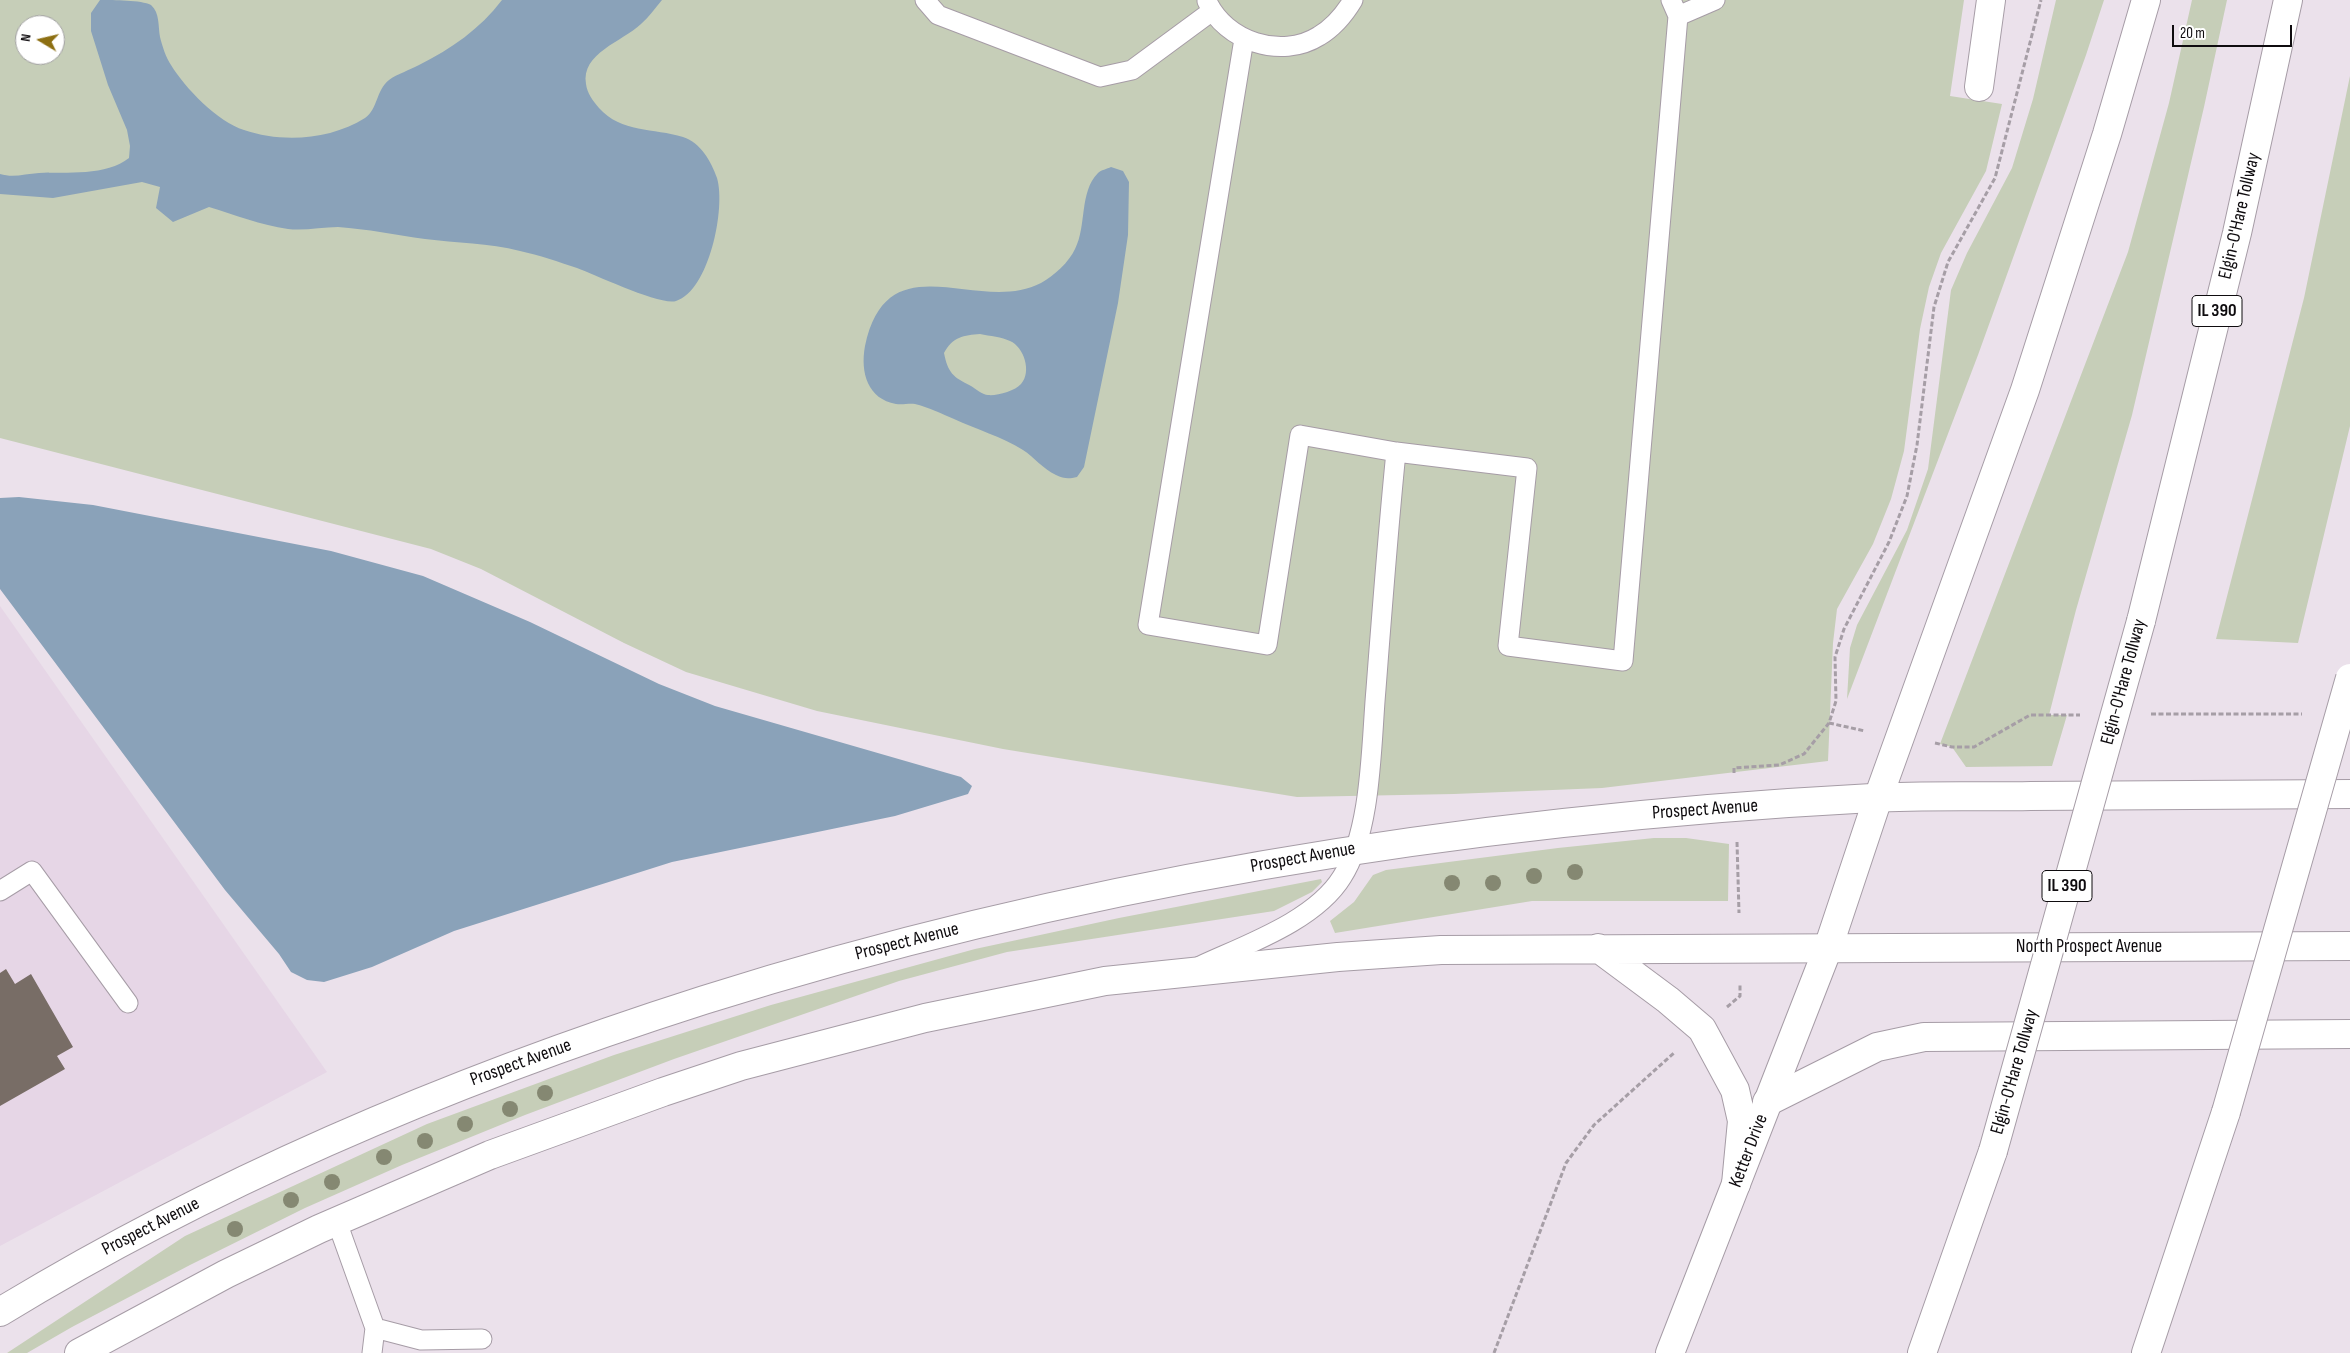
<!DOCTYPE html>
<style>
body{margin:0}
#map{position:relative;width:2350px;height:1353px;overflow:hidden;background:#ebe1eb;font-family:"Sofia Sans Condensed",sans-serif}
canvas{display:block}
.north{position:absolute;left:15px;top:15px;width:50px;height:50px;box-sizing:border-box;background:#fff;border:1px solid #9f9e9f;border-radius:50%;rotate:279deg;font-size:14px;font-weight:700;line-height:20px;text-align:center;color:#0f0c0f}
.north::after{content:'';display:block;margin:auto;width:18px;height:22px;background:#8d6f12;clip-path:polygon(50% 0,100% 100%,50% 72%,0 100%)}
.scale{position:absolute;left:2172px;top:25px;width:120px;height:22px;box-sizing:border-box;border:2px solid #0f0c0f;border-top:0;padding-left:6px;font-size:15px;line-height:18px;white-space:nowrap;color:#0f0c0f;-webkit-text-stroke:4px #fff;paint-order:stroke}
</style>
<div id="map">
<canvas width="2350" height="1353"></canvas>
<div class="north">N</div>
<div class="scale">20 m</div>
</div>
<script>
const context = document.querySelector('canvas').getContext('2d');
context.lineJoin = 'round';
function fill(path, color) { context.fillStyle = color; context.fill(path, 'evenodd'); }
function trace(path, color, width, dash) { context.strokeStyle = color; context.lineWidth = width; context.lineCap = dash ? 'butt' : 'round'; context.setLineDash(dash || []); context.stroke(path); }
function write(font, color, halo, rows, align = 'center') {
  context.font = font + ' "Sofia Sans Condensed",sans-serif'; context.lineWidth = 4; context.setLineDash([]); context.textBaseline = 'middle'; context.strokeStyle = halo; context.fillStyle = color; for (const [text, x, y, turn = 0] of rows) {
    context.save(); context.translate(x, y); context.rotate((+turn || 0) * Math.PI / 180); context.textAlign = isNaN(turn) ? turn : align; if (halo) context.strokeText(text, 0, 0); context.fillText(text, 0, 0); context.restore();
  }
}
const built = new Path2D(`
 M0 606 327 1072 0 1246Z`);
const green = new Path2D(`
 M0 0H1964L1950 96 2002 104 1986 171 1941 253 1929 287 1920 329 1904 451 1891 499 1873 544 1837 609 1833 643 1828 761 1602 788 1454 794 1297 797 1003 749 817 711 686 672 624 643 481 569 431 549 0 438ZM25 25H55V55H25Z
 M2056 0H2104L2086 55 1978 355 1847 699 1850 648 1857 625 1907 530 1928 469 1951 290 1967 253 2012 168 2033 99Z
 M2192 0H2227L2204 107 2132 415 2076 610 2049 715H2067L2052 766 1966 767 1952 747 1940 744 2128 252 2169 103Z
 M2350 76V426L2298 643 2216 639 2304 298Z
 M1654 838H1686L1729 844 1728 901H1532L1335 933 1330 921 1354 902 1373 875 1386 870 1558 848Z
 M1321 879 1322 882 1312 892 1274 911 1007 952 899 981 674 1059 525 1115 402 1165 305 1208 190 1265 72 1327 27 1353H7L185 1236 427 1124 614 1055 771 1005 975 949 1119 918Z`);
const water = new Path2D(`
 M100 0C114 0 141 0 151 5 160 13 158 26 160 37 162 45 166 58 171 65 185 88 218 122 244 130 282 143 330 140 365 118 378 109 376 90 389 80 397 74 410 70 419 65 451 49 480 29 502 0H662C655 8 649 17 641 24 622 42 581 53 586 84 587 93 593 101 599 108 621 133 654 128 683 137 701 143 711 161 717 178 726 208 709 291 676 301 661 306 596 275 577 268 559 262 539 255 520 251 489 243 456 243 425 239 396 235 367 229 338 227 322 227 304 231 288 229 261 225 235 215 209 207L173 222 156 208 160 187 142 182 53 198 0 194V174C13 178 25 174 39 173 66 172 107 176 129 158L130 146 127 130 108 85 91 31V13Z
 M1111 167 1123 171 1129 182 1128 235 1118 303 1084 467 1077 477C1069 479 1064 479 1056 475 1043 469 1034 457 1023 450 1002 437 976 429 954 419 942 414 928 407 915 404 909 403 903 405 896 404 868 399 860 373 865 346 888 239 978 316 1041 283 1054 276 1069 262 1075 249 1087 226 1079 192 1098 173 1101 170 1107 169 1111 167ZM980 334C990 336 1002 337 1010 341 1024 347 1032 372 1021 384 1015 391 997 396 988 395 983 395 976 389 971 386 953 377 948 373 944 353 952 337 964 335 980 334Z
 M19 497 93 505 331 551 423 576 530 622 659 684 715 706 947 773 961 777 972 786 968 794 895 816 672 862 454 931 372 967 324 982 307 980 291 972 279 954 225 890 0 589V498Z`);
const building = new Path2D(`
 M6 969 15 984 31 974 73 1047 57 1056 65 1069 0 1106V973Z`);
const path = new Path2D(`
 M2151 714H2302
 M1829 723 1865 731
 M1935 743 1952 747H1974L2030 715H2080
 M1734 773V768L1779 765 1804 754 1829 723 1836 701 1835 657 1844 629 1889 542 1907 496 1917 445 1934 307 1948 262 1995 178 2041 0
 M1737 842 1739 913
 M1727 1007 1740 996V985
 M1494 1353 1566 1163 1594 1125 1675 1052`);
const service = new Path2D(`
 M925 0 938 15 1100 77 1132 70 1212 11
 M1207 1C1225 41 1281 60 1319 36 1334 27 1344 15 1353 0
 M1678 16 1715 0
 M1244 39 1148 625 1267 645 1300 435 1396 452 1527 468 1508 646 1623 661 1678 16 1671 0
 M0 891 32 871 128 1003
 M1200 966C1245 945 1315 921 1342 877 1372 831 1371 744 1376 689 1382 610 1388 531 1396 452
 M337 1222 375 1328 372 1353
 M375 1328 421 1340 482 1339`);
const minor = new Path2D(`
 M1979 87 1991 0`);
const tertiary = new Path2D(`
 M1670 1353 1828 948 1878 798`);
const secondary = new Path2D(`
 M1598 948 1668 1000 1702 1029 1735 1090 1742 1121 1736 1184
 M1767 1102 1877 1047 1924 1037 2350 1034
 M0 1312C220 1178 459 1078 704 1000 1084 880 1475 819 1872 798 1925 795 1978 797 2031 796 2138 796 2244 795 2350 794
 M79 1353 226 1274 319 1229 490 1155 663 1092 741 1066 925 1018 1105 981 1338 957 1441 950 2350 946`);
const motorway = new Path2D(`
 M2141 621 2237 233 2288 0
 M1878 798 2025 390 2107 134 2146 0
 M1922 1353 1993 1151
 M2146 1353 2226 1112`);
const motorwayBridge = new Path2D(`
 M2226 1112 2350 678
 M1993 1151 2141 621`);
const trees = [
 [1575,872],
 [1534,876],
 [1452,883],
 [1493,883],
 [545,1093],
 [510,1109],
 [465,1124],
 [425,1141],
 [384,1157],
 [332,1182],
 [291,1200],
 [235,1229]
];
const shields = [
 [2217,311,50],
 [2067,886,50]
];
const shieldNames = [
 ["IL 390",2217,311],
 ["IL 390",2067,886]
];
const streetNames = [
 ["Elgin-O'Hare Tollway",2240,216,-77],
 ["Elgin-O'Hare Tollway",2124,682,-75],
 ["Prospect Avenue",1705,810,-4],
 ["Prospect Avenue",1303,858,-10],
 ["Prospect Avenue",907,942,-14],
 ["North Prospect Avenue",2089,947],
 ["Prospect Avenue",521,1063,-20],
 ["Elgin-O'Hare Tollway",2015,1072,-74],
 ["Ketter Drive",1749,1151,-69],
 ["Prospect Avenue",151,1227,-27]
];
fill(built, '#e6d6e6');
fill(green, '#c6ceb8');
fill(water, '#8aa2b9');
fill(building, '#786d66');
trace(service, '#a69ca6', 21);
trace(minor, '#a69ca6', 30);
trace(tertiary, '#a69ca6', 30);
trace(secondary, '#a69ca6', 30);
trace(motorway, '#a69ca6', 30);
trace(path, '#a69ea6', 3, [5, 2.5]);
trace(service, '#fff', 19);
trace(minor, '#fff', 28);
trace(tertiary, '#fff', 28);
trace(secondary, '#fff', 28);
trace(motorway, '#fff', 28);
trace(motorwayBridge, '#a69ca6', 30, []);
trace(motorwayBridge, '#fff', 28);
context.fillStyle = '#858872';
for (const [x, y] of trees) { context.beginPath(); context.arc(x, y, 8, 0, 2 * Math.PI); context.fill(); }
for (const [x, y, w] of shields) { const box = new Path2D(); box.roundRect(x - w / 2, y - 15.5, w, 31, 4); context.fillStyle = '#fff'; context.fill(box); trace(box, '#0f0c0f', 1); }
write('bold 18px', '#0f0c0f', null, shieldNames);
write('19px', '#0f0c0f', '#fff', streetNames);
</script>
